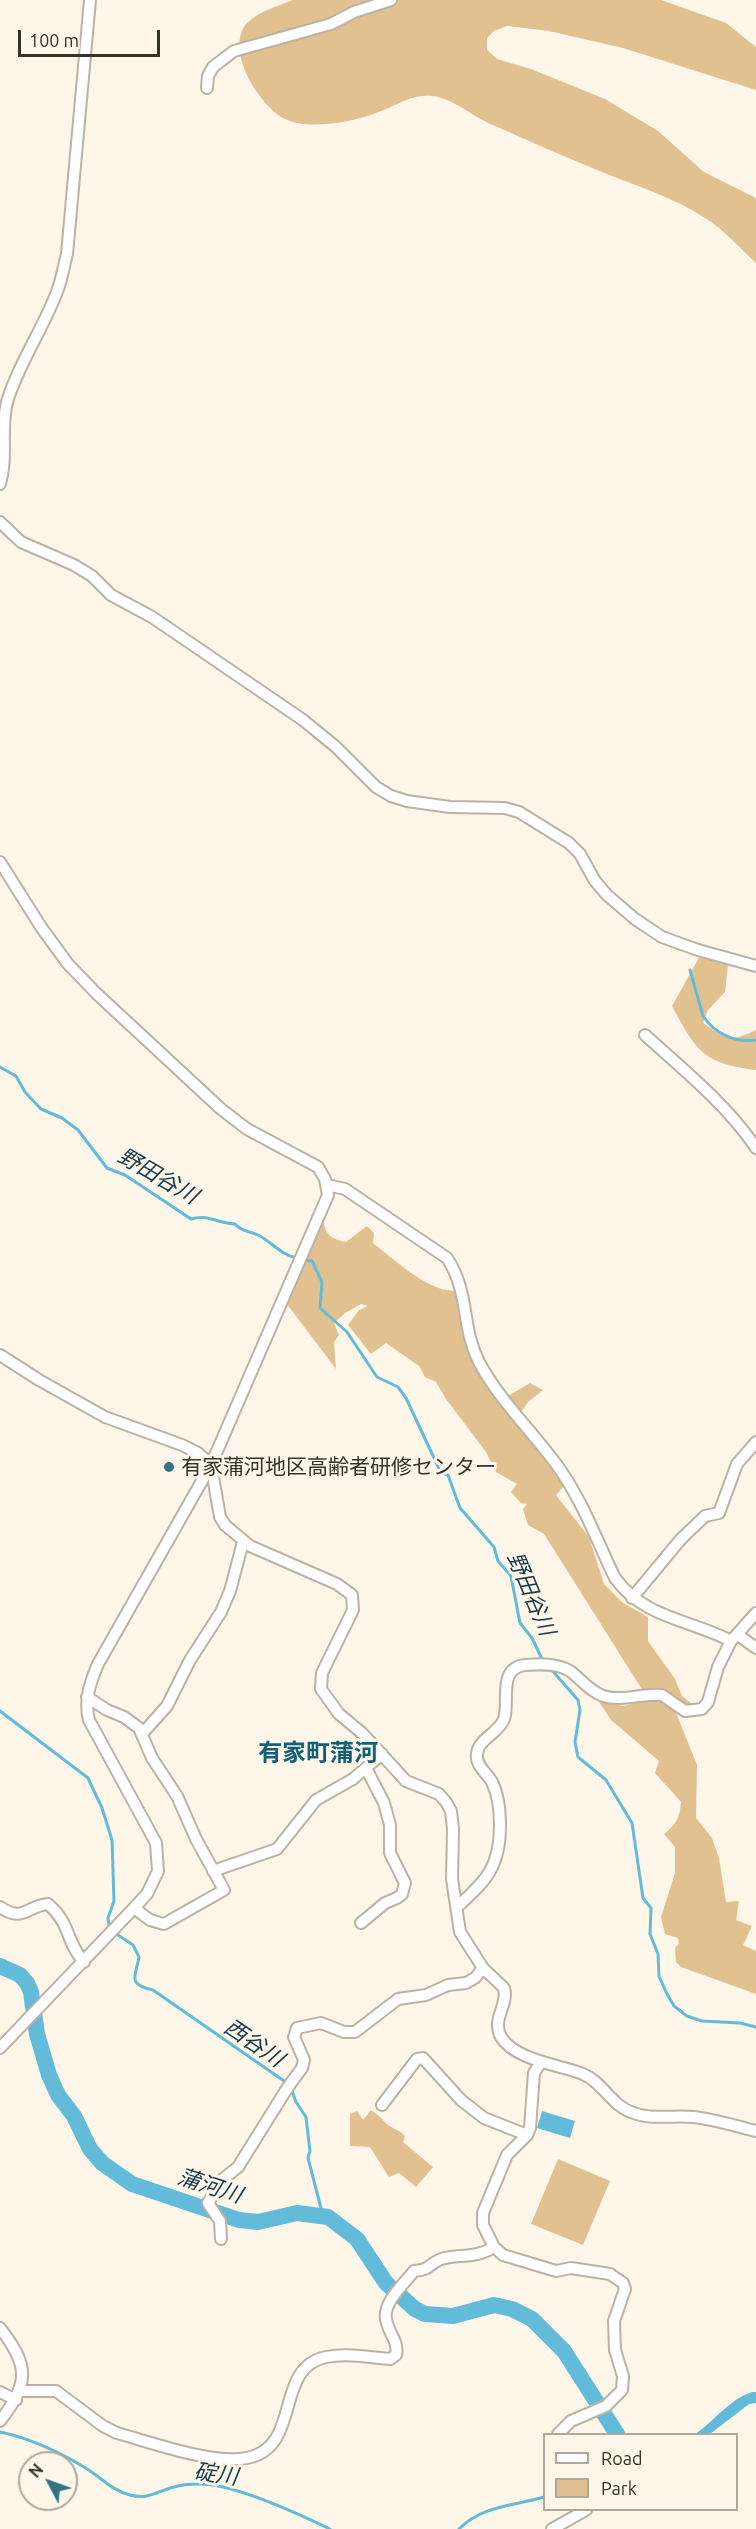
<!DOCTYPE html>
<meta charset="utf-8">
<style>
body{margin:0}
#map{position:relative;width:756px;height:2529px;overflow:hidden;background:#fff6ea;font-family:Ubuntu,sans-serif}
canvas{display:block}
.legend{position:absolute;left:543px;top:2433px;width:195px;height:78px;box-sizing:border-box;background:#fff6ea;border:2px solid #afa89e;margin:0;padding:8px 10px;list-style:none;font-size:18px;color:#36322c}
.legend li{display:flex;align-items:center;gap:12px;height:30px}
.legend b{width:30px;border:2px solid #afa89e}
.north{position:absolute;left:18px;top:2451px;width:60px;height:60px;box-sizing:border-box;background:#fff6ea;border:2px solid #afa89e;border-radius:50%;rotate:311deg;font-size:16px;font-weight:700;line-height:24px;text-align:center;color:#36322c}
.north::after{content:'';display:block;margin:auto;width:21px;height:27px;background:#337287;clip-path:polygon(50% 0,100% 100%,50% 72%,0 100%)}
.scale{position:absolute;left:18px;top:30px;width:142px;height:27px;box-sizing:border-box;border:3px solid #36322c;border-top:0;padding-left:8px;font-size:18px;line-height:21px;white-space:nowrap;color:#36322c;-webkit-text-stroke:4px #fff6ea;paint-order:stroke}
</style>
<div id="map">
<canvas width="756" height="2529"></canvas>
<ul class="legend">
<li><b style="height:8px;background:#fff"></b>Road</li>
<li><b style="height:16px;background:#e2c191"></b>Park</li>
</ul>
<div class="north">N</div>
<div class="scale">100 m</div>
</div>
<script>
const context = document.querySelector('canvas').getContext('2d');
context.lineJoin = 'round';
function fill(path, color) { context.fillStyle = color; context.fill(path, 'evenodd'); }
function trace(path, color, width, dash) { context.strokeStyle = color; context.lineWidth = width; context.lineCap = dash ? 'butt' : 'round'; context.setLineDash(dash || []); context.stroke(path); }
function write(font, color, halo, rows, align = 'center') {
  context.font = font + ' Ubuntu,"Noto Sans JP",sans-serif'; context.lineWidth = 6; context.setLineDash([]); context.textBaseline = 'middle'; context.strokeStyle = halo; context.fillStyle = color; for (const [text, x, y, turn = 0] of rows) {
    context.save(); context.translate(x, y); context.rotate((+turn || 0) * Math.PI / 180); context.textAlign = isNaN(turn) ? turn : align; if (halo) context.strokeText(text, 0, 0); context.fillText(text, 0, 0); context.restore();
  }
}
const green = new Path2D(`
 M293 0H661L726 23 756 47V90L623 48 549 31 507 26 494 31 487 38V50L497 59 531 69 605 99 658 131 704 172 756 198V263C740 249 724 229 705 218 673 197 637 186 602 172 565 157 529 141 493 125 473 117 453 98 432 96 410 94 395 107 376 113 353 122 305 131 283 118 258 104 223 47 248 22 260 11 278 6 293 0Z
 M700 956 728 965 725 992 708 1010 703 1023C727 1039 729 1043 756 1030V1070C704 1064 696 1051 672 1006Z
 M323 1220C326 1235 331 1239 346 1242L367 1226 374 1233 373 1243C394 1259 432 1296 459 1290L463 1330 477 1366 500 1401 530 1383 543 1390 528 1402 515 1421 552 1465 565 1485 556 1495 589 1537 604 1584 623 1603 648 1617V1641L675 1679 682 1696 697 1708 675 1710 697 1765 696 1818 712 1838 719 1858 726 1902 739 1901 736 1920 752 1926 743 1945 756 1951V1994L681 1967 676 1962 675 1948 679 1943 678 1938 665 1934 661 1917 675 1873V1847L664 1834C676 1825 680 1817 681 1802L655 1773 659 1761 611 1720 599 1702 623 1706 645 1701 643 1691 544 1534 528 1525 523 1509 527 1504 521 1503 511 1492 517 1484 496 1472 486 1452 446 1399 436 1382 425 1377 419 1366 386 1343 371 1354 348 1325 359 1310 368 1306 361 1304 345 1313 334 1323 339 1335 334 1342 336 1369 286 1303Z
 M371 2110C378 2115 382 2119 387 2124 393 2129 400 2130 405 2136L403 2142 433 2167 416 2187 399 2173 389 2177 370 2147 350 2146V2114L357 2111 363 2120Z
 M558 2159 610 2181 583 2245 531 2224Z`);
const water = new Path2D(`
 M542 2111 575 2121 570 2138 537 2128Z
 M752 2392H756V2403L749 2404 710 2434H695C715 2421 728 2400 752 2392Z`);
const stream = new Path2D(`
 M690 970 703 1016C715 1034 735 1043 756 1040
 M0 1067 16 1076 25 1092 41 1109 62 1118 78 1130 107 1168 125 1175 191 1219C209 1214 217 1223 235 1224 242 1232 249 1231 258 1235 272 1242 281 1255 297 1258
 M303 1260 312 1261 322 1282 320 1308 347 1332 377 1377 398 1387 406 1398 441 1473 448 1475 460 1508 494 1547 498 1561 511 1576 520 1623 532 1638 543 1661
 M550 1668 578 1700 580 1710 575 1742 578 1757 606 1780 632 1823 643 1898 651 1908 650 1934 658 1954 659 1976 666 1992 674 2006 687 2016 702 2021 740 2023 756 2027
 M0 1711 88 1778 102 1808 112 1840 114 1901 108 1918 109 1927
 M118 1935 133 1945 139 1957C136 1976 126 1984 153 1990L287 2083
 M291 2088 296 2102 306 2117 310 2151 308 2158 323 2216
 M0 2432C29 2438 59 2452 84 2467 101 2477 111 2490 130 2495 148 2500 158 2491 174 2487 181 2485 190 2484 197 2484 231 2482 299 2514 330 2529
 M459 2529C483 2505 514 2506 544 2497`);
const river = new Path2D(`
 M0 1966 20 1975 27 1983 31 1992 37 2034 49 2075 58 2095 74 2116 90 2149 102 2163 132 2184 239 2220 258 2222 297 2213 328 2217 357 2239 386 2283 415 2309 425 2314 453 2316 494 2305 512 2309 532 2319 564 2351 617 2434`);
const minor = new Path2D(`
 M207 88 208 76 213 67 234 51 331 24 354 12 391 0
 M0 484C8 457 0 429 7 402 19 362 44 328 58 289 62 278 64 265 67 254L90 0
 M0 522 21 542 74 565 92 576 111 595 152 617 303 720 336 747 376 787 391 796 407 801 450 807 505 808 519 812 569 843 580 854 595 881 607 895 635 919 662 937 698 950 756 966
 M0 862 41 927 68 964 97 994 221 1109 247 1129 318 1167 325 1179 328 1195 211 1465 98 1664C90 1683 84 1700 89 1720L156 1843 158 1871 147 1894 134 1908 0 2048
 M645 1035C683 1069 728 1106 756 1148
 M327 1185 345 1189 447 1258C470 1293 461 1327 479 1362 499 1400 534 1433 559 1468 583 1502 597 1541 615 1578 645 1619 689 1619 731 1641
 M0 1355 39 1380 105 1417 182 1445 198 1453 211 1465 220 1517 225 1525 250 1546 337 1584 352 1595 353 1610 322 1673 321 1689 339 1714 362 1733 406 1781 439 1794 446 1802 451 1811 453 1829 452 1879 460 1932 483 1968 504 1988C509 2005 491 2019 501 2037 515 2060 560 2065 583 2074 603 2082 612 2107 634 2113 652 2120 674 2115 693 2117 714 2119 735 2126 756 2131
 M632 1598 681 1539 705 1516 719 1513 737 1464 756 1442
 M738 1635 756 1648
 M87 1697 107 1710 124 1717 139 1728 152 1758 177 1796 196 1839 224 1890 164 1924 150 1920 134 1908
 M142 1734 167 1706 190 1660 221 1612 230 1591 243 1542
 M213 1871 277 1849 316 1800 353 1779 382 1754
 M0 1907C24 1923 26 1906 48 1904 72 1925 65 1941 84 1962
 M457 1907C486 1881 500 1867 500 1826 500 1811 499 1796 492 1782 487 1773 475 1765 477 1754 478 1739 499 1733 504 1719 510 1702 497 1668 525 1665 539 1664 558 1663 570 1671 581 1679 589 1691 603 1696 622 1702 642 1693 662 1695L685 1711 702 1709 708 1702 718 1667 731 1641 756 1613
 M361 1923 385 1903 397 1898 402 1894 405 1883 390 1853V1825L384 1803 366 1768
 M382 2105 417 2059 423 2058 461 2100 484 2118 527 2135
 M221 2239 220 2221 208 2203 223 2179 238 2167 288 2087 302 2068 304 2060 294 2037 297 2028 321 2023 344 2032H355L398 1999 426 1995 448 1985 466 1983 475 1978 483 1968
 M494 2247 503 2255 556 2271 571 2268 610 2274 623 2283 625 2289 614 2321 615 2350 623 2376 622 2390 606 2406 571 2421 558 2434
 M0 2328C30 2366 29 2384 0 2421
 M19 2391H56L103 2426 117 2433C150 2442 214 2465 247 2458 303 2447 273 2368 326 2357 347 2353 369 2357 390 2359L396 2355C399 2341 388 2333 386 2319 383 2302 404 2284 414 2271 432 2269 426 2266 439 2260 454 2253 474 2260 494 2247L483 2225V2213L507 2155 527 2135 530 2128 534 2073 541 2062
 M0 2392 16 2400
 M552 2529 586 2510`);
const markers = [
 [169,1467,6,"#337287"]
];
const poiNames = [
 ["有家蒲河地区高齢者研修センター",181,1467]
];
const waterNames = [
 ["野田谷川",158,1176,30],
 ["野田谷川",531,1594,67],
 ["西谷川",254,2043,34],
 ["蒲河川",210,2186,18],
 ["碇川",216,2474,8]
];
const quarterNames = [
 ["有家町蒲河",318,1753]
];
fill(green, '#e2c191');
fill(water, '#63bbda');
trace(stream, '#63bbda', 3);
trace(river, '#63bbda', 16);
trace(minor, '#bcb2a4', 14);
trace(minor, '#fff', 10);
for (const [x, y, r, color] of markers) { const dot = new Path2D(); dot.arc(x, y, r, 0, 2 * Math.PI); context.fillStyle = color; context.fill(dot); trace(dot, '#fff6ea', 2); }
write('21px', '#36322c', '#fff6ea', poiNames, 'left');
write('italic 22px', '#133b49', '#fff6ea', waterNames);
write('bold 24px', '#126179', '#fff6ea', quarterNames);
</script>
